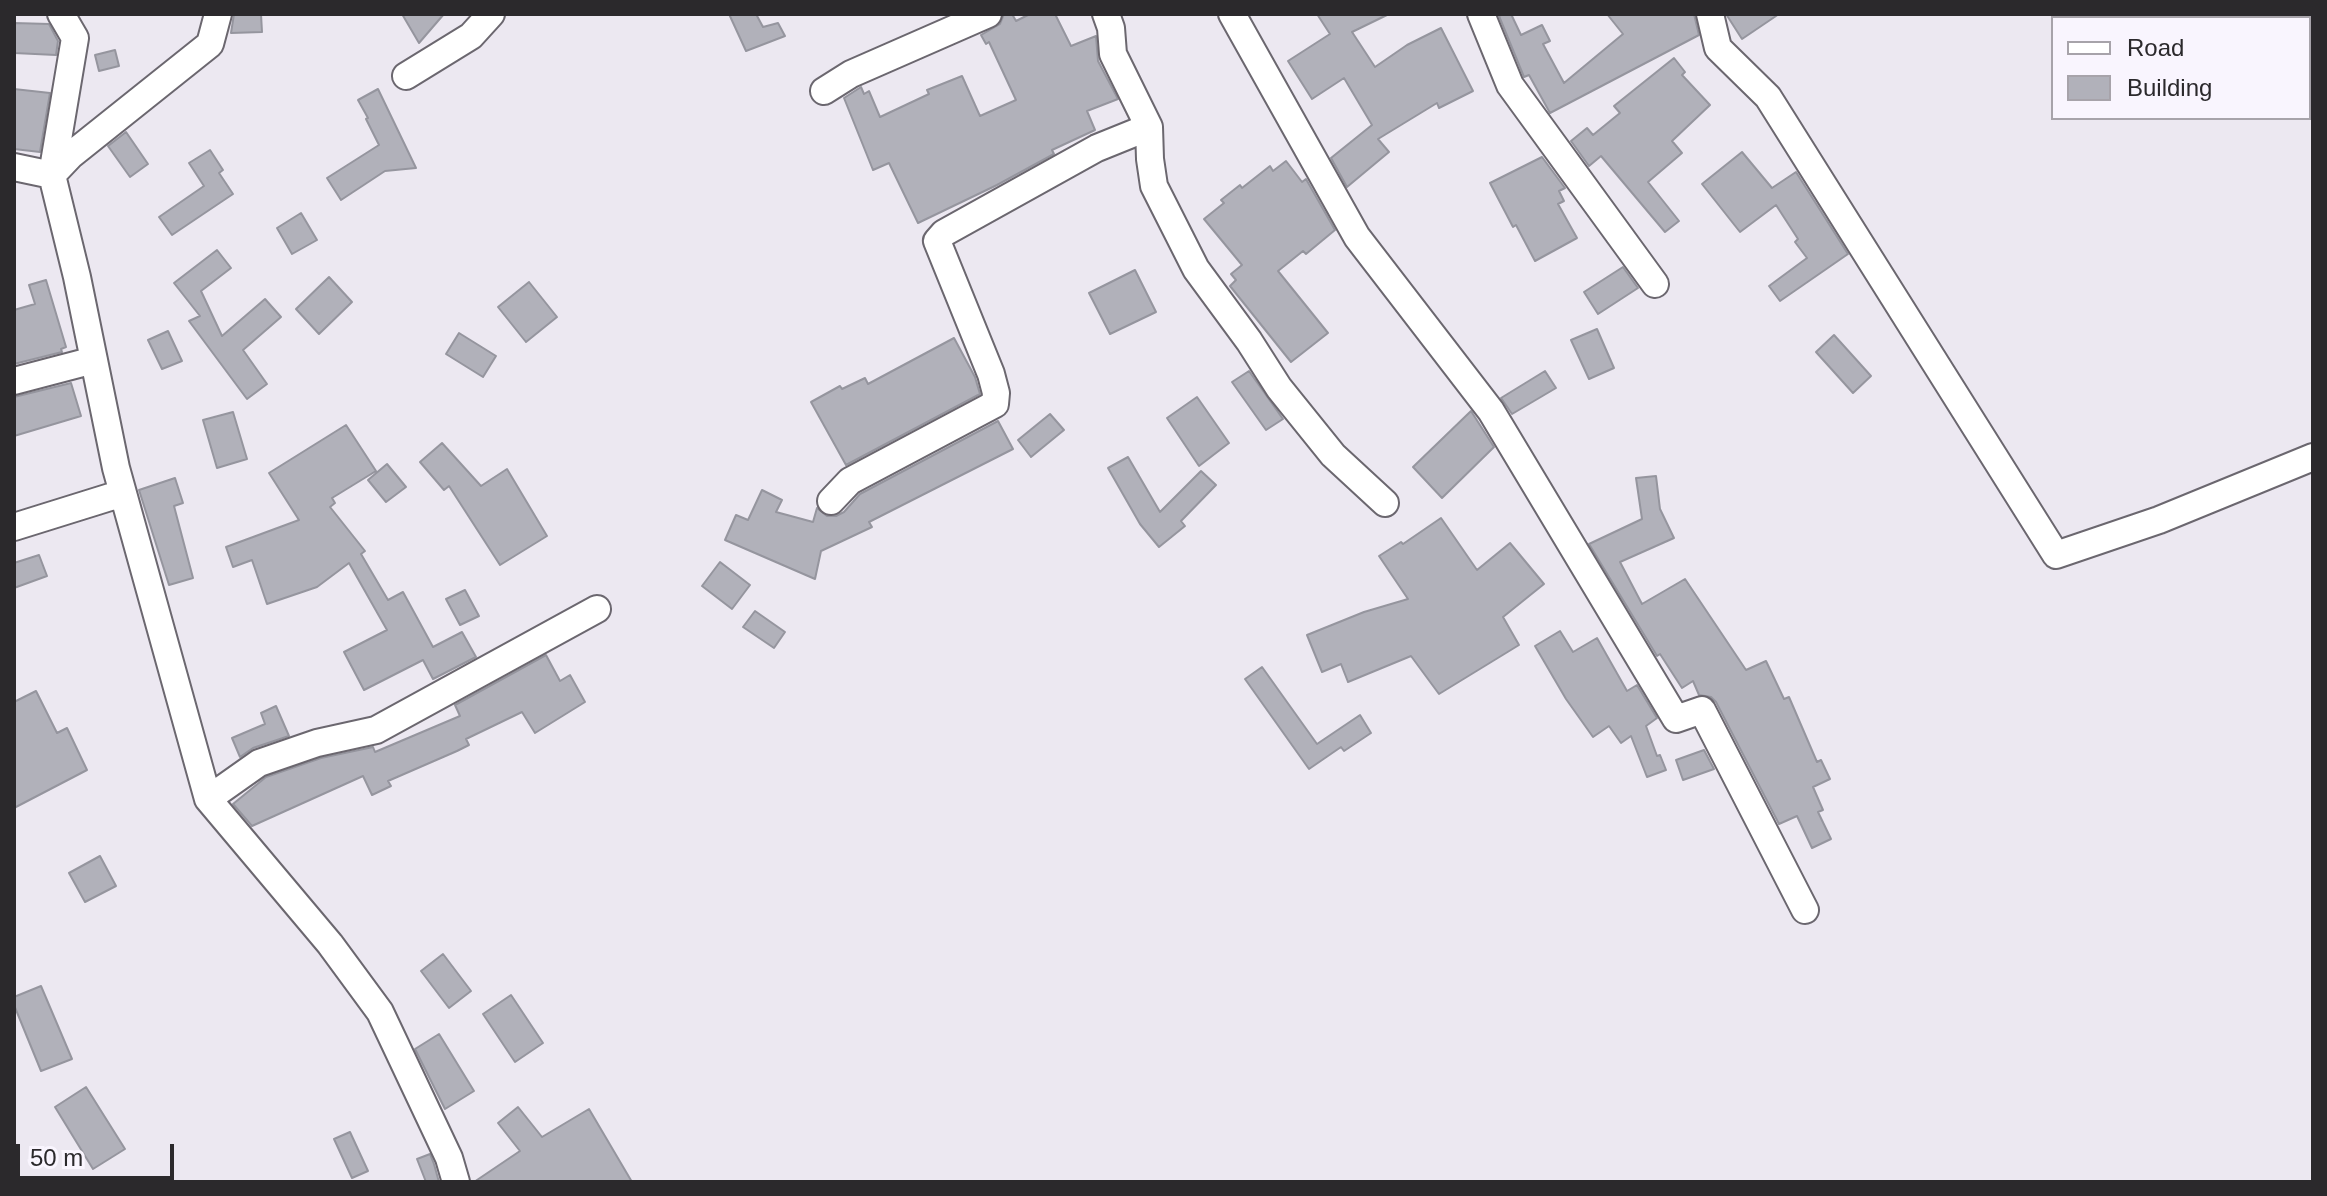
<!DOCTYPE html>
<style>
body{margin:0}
#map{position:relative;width:2327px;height:1196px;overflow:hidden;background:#ece8f1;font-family:Helvetica,sans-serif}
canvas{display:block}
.frame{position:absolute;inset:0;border:16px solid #2b292c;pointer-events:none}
.legend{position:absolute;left:2051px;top:16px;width:260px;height:104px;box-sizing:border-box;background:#f9f5fe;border:2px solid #a7a3aa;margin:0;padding:10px 14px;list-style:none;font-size:24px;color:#2b292c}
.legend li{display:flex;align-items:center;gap:16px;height:40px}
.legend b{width:40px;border:2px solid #a7a3aa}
.scale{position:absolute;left:16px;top:1144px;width:158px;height:36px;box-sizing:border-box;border:4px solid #2b292c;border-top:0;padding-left:10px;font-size:24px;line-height:28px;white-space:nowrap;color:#2b292c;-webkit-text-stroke:6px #f9f5fe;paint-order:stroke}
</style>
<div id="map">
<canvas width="2327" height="1196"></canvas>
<div class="frame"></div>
<ul class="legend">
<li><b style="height:10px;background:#fff"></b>Road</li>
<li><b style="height:22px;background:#b1b1ba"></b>Building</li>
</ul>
<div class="scale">50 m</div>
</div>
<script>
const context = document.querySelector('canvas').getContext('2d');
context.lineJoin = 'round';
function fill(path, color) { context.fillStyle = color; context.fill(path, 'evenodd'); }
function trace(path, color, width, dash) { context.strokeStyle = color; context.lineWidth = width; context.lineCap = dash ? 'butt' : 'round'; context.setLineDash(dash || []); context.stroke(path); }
const building = new Path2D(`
 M234 14H261L262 32 231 33Z
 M402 14H444L419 43Z
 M729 14H756L763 27 778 23 785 36 746 51Z
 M1004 14H1012L1016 21 1030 14H1055L1071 46 1096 36 1098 61 1118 99 1087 111 1095 130 1052 150 1054 154 997 185 918 223 889 163 873 170 844 98 861 87 864 94 869 91 880 117 929 94 927 90 962 76 980 116 1016 100 989 42 986 44 981 35 1000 24Z
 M1317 14H1389L1352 32 1375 67 1407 45 1441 28 1473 91 1439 108 1437 103 1378 139 1389 152 1347 187 1331 158 1372 125 1344 78 1312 99 1288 61 1330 34Z
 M1503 14H1511L1521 35 1542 25 1550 41 1543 44 1564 83 1623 34 1607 14H1694L1699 35 1550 113 1529 75 1524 77 1499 16Z
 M1726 14H1779L1742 39Z
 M14 23 49 24 58 41 56 55 14 53Z
 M115 50 119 66 99 71 95 55Z
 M1674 58 1685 72 1682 75 1710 105 1672 141 1682 153 1648 182 1679 221 1665 232 1601 156 1589 166 1571 141 1587 128 1593 135 1620 113 1614 106Z
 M14 89 50 93 40 152 14 149Z
 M378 89 416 168 385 171 341 200 327 178 379 145 366 119 368 118 358 100Z
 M126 132 148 164 130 177 108 146Z
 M210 150 223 170 219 173 233 194 172 235 159 217 204 186 189 163Z
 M1742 152 1772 188 1796 172 1848 254 1780 301 1769 286 1807 258 1795 242 1798 239 1776 205 1740 232 1702 184Z
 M1542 157 1565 188 1559 191 1564 201 1558 204 1577 238 1535 261 1516 225 1513 227 1490 183Z
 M1286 161 1302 182 1306 179 1335 230 1306 254 1303 251 1278 271 1328 333 1291 362 1230 286 1236 280 1231 274 1242 265 1204 219 1224 203 1221 200 1240 185 1242 188 1270 166 1273 171Z
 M301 213 317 240 292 254 277 228Z
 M217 250 231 268 201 291 222 336 265 299 281 317 243 350 267 384 247 399 189 321 200 316 174 283Z
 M1623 267 1638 288 1598 314 1584 292Z
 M1135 270 1156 312 1110 334 1089 293Z
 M329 277 352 302 319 334 296 309Z
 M46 280 66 347 61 349 62 352 14 364V310L35 304 29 285Z
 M529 282 557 317 526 342 498 307Z
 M1597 329 1614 368 1589 379 1571 340Z
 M168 331 182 361 162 369 148 340Z
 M459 333 496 356 483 377 446 354Z
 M1834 335 1871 376 1853 393 1816 352Z
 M954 338 975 377 980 394 846 465 811 402 840 386 842 389 865 378 868 384Z
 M1249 371 1283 419 1266 430 1232 382Z
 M1545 371 1556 388 1512 414 1501 398Z
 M71 383 81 416 14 436V397Z
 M1197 397 1229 443 1199 466 1167 418Z
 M1471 411 1494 447 1442 498 1413 467Z
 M233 412 247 459 217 468 203 420Z
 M1050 414 1064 430 1031 457 1018 440Z
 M998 421 1013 449 869 522 872 527 821 551 815 579 725 540 736 515 748 520 762 490 782 500 776 512 813 522 817 508 827 516H836L844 512 860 494Z
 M346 425 376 471 332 498 335 503 330 507 365 551 361 554 388 600 403 592 433 647 462 632 476 657 433 679 423 660 364 690 344 652 387 630 349 563 317 587 267 604 252 560 233 567 226 547 299 520 269 473Z
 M442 443 481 486 507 469 547 536 500 565 449 486 444 490 420 462Z
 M1128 457 1160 512 1201 471 1216 485 1181 521 1185 526 1159 547 1140 524 1108 468Z
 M387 464 406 487 386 502 368 480Z
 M1656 476 1660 509 1674 538 1620 562 1642 604 1685 579 1746 670 1766 661 1784 699 1789 697 1817 762 1821 760 1830 779 1813 787 1823 810 1818 812 1831 839 1812 848 1797 816 1779 824 1716 702 1711 697 1699 695 1693 681 1682 688 1660 654 1657 656 1589 544 1642 519 1636 478Z
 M175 478 183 503 174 506 193 578 169 585 139 490Z
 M1441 518 1477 570 1510 543 1544 584 1503 617 1519 645 1439 694 1411 656 1348 682 1341 664 1322 672 1307 635 1364 612 1408 599 1379 556 1401 542 1403 544Z
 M39 555 47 576 14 588V563Z
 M720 562 750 585 732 609 702 586Z
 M465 590 479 616 460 625 446 599Z
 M755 611 785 632 774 648 743 627Z
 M1560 631 1573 652 1597 638 1627 691 1637 685 1657 718 1646 726 1657 756 1660 755 1666 770 1647 777 1631 736 1621 743 1609 726 1593 737 1566 699 1535 646Z
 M546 655 560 681 570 675 585 702 535 733 522 712 466 739 469 745 457 751 388 781 391 786 372 795 363 776 252 826 233 804 266 777 321 758 373 747 375 752 460 716 455 705Z
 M1262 667 1317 744 1360 715 1371 733 1344 751 1341 747 1309 769 1245 679Z
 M36 691 57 733 67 728 87 770 14 808V702Z
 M276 706 289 736 253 748 240 757 232 738 265 724 261 713Z
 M1704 750 1714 769 1683 780 1676 760Z
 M100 856 116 886 85 902 69 873Z
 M443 954 471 991 449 1008 421 971Z
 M41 986 72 1059 41 1071 14 1005V997Z
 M511 995 543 1043 515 1062 483 1014Z
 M439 1034 474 1091 445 1109 415 1049Z
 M86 1087 125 1149 93 1169 55 1107Z
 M518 1107 542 1137 589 1109 632 1182H474L520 1151 498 1123Z
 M350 1132 368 1171 352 1178 334 1139Z
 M430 1154 434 1164 439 1182H426L417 1159Z`);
const street = new Path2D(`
 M61 14 75 38 52 175 77 277 116 468 208 799 330 944 380 1012 449 1158 456 1182
 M1106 14 1111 28 1113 54 1149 127 1150 159 1154 186 1196 269 1249 341 1279 388 1333 455 1385 503
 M1232 14 1357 237 1491 411 1676 719 1702 710 1805 910
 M1481 14 1510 85 1655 284
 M1710 14 1718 48 1768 97 2056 555 2159 520 2313 457
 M406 76 471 36 491 14
 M824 91 851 74 988 14
 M14 167 52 175
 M52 175 71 155 210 44 218 14
 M14 381 94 360
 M831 501 850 481 995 404 996 393 991 374 937 241 944 233 1097 148 1149 127
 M14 527 123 493
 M208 799 259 763 317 743 376 730 597 609`);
fill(building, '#b1b1ba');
trace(building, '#95959e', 2);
trace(street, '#6b676f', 30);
trace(street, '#fff', 26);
</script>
